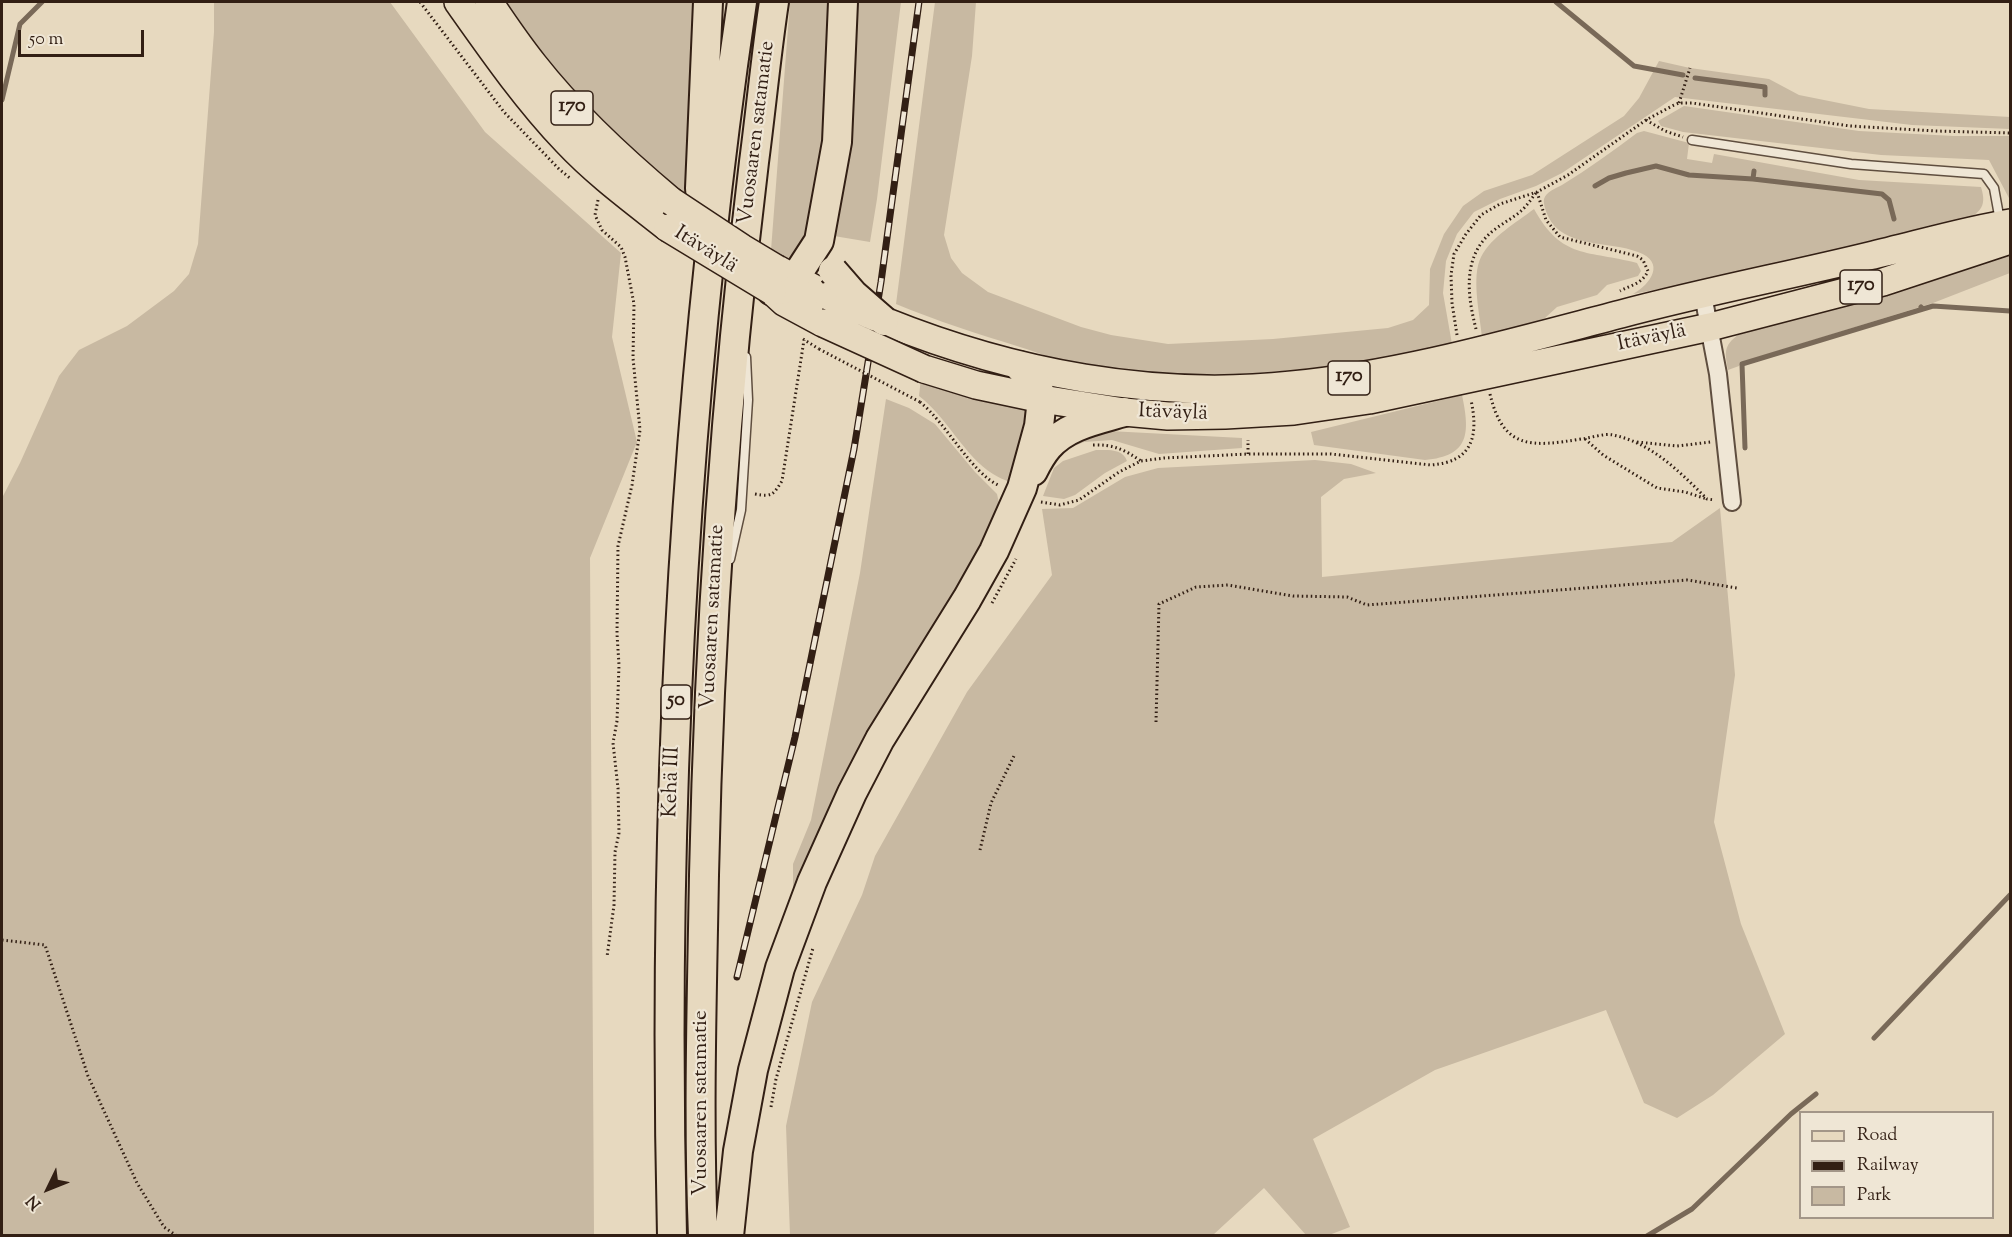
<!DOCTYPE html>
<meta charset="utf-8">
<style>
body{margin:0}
#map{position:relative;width:2012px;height:1237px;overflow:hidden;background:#e7d9bf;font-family:"Sorts Mill Goudy",serif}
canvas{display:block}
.frame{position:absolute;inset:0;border:3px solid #321f14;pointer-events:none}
.legend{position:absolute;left:1799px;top:1111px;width:195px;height:108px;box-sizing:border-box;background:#efe6d5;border:2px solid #a39688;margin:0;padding:8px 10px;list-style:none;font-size:18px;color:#321f14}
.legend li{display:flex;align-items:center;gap:12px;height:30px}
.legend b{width:30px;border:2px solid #a39688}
.north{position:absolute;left:18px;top:1159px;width:60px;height:60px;-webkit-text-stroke:4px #efe6d5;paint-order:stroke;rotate:227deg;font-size:16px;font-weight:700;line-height:24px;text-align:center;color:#321f14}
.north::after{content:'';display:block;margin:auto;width:21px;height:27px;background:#321f14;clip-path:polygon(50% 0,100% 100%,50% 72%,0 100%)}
.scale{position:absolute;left:18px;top:30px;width:126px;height:27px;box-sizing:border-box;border:3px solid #321f14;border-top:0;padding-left:8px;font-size:18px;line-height:21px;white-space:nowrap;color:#321f14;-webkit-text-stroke:4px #efe6d5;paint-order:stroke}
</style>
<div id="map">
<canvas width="2012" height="1237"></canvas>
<div class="frame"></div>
<ul class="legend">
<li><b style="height:8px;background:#e7d9bf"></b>Road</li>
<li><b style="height:8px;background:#321f14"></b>Railway</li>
<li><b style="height:16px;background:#c8b9a2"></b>Park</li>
</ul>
<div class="north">N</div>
<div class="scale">50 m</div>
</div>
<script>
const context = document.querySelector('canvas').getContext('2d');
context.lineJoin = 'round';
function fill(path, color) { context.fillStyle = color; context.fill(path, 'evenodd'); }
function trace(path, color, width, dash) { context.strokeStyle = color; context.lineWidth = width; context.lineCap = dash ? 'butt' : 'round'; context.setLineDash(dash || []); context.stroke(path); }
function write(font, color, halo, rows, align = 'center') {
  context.font = font + ' "Sorts Mill Goudy",serif'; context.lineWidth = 4.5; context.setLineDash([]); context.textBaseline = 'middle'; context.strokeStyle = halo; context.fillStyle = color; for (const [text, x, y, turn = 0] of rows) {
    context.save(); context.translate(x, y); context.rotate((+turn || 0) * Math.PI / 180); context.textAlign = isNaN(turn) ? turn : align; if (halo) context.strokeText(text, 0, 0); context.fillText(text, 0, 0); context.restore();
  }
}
const green = new Path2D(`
 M214 2H390L485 132 621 253 612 337 637 442 590 558 594 1235H2V498L20 463 59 376 79 350 127 326 174 291 189 274 198 244 214 32Z
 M504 2H699L687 194C640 159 593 117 556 72 538 49 521 25 504 2Z
 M790 2H833L826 105 813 206 794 266 771 250Z
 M855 2H901L877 199 870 242 834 236Z
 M935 2H976L972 56 944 235 951 258 962 273 988 292 1081 327 1111 335 1168 344 1273 339 1388 328 1413 320 1429 305 1430 269 1444 234 1463 206 1484 191 1532 175 1624 116 1639 98 1659 61 1690 68 1769 79 1799 95 1869 109 2010 117V129L1912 125 1675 97 1562 173 1536 186 1500 199 1474 212 1457 234 1446 261 1443 293 1452 344C1327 370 1205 387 1077 364 1058 361 1039 353 1020 347 978 334 937 321 896 304Z
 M1684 106 1859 131 1954 136H2010V200L1989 160 1881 155 1683 132 1661 126 1658 121Z
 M1644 131 1689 143 1687 159 1712 163 1714 154 1859 180 1981 187C1988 209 1978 213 1961 223L1831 256 1633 294C1651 284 1666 262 1638 252 1610 241 1562 248 1548 216 1546 211 1543 204 1544 199 1546 192 1556 188 1562 185 1588 169 1613 151 1637 133Z
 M1534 209C1562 260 1588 250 1637 263L1641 271 1638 276 1607 285 1597 295 1557 307 1545 318 1519 329 1482 337C1480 315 1471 277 1481 257 1492 236 1516 223 1534 209Z
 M2010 253V273L1933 303 1742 362 1739 366 1728 370C1725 353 1723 346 1738 335Z
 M921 378 1029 407 1032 412 1010 482C1004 480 998 477 993 474 965 457 946 416 919 396Z
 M1462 395C1470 433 1470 456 1425 460L1314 445 1311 432Z
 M886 399 909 408 935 424 975 472 997 494 1000 508 793 905V864L811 820 860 573Z
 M1109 431 1242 438V448L1159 454 1112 440 1084 442 1055 454 1090 435Z
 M1096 450C1107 450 1123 448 1127 461L1105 473 1075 495 1064 499 1043 496 1054 468 1063 461Z
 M1315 460 1351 464 1376 473 1344 479 1321 497 1322 577 1672 542 1720 508 1735 675 1714 822 1741 924 1785 1034 1713 1095 1677 1118 1644 1103 1606 1010 1435 1070 1313 1139 1350 1227 1329 1235H1306L1264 1188 1213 1235H790L786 1126 812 1002 862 895 875 856 967 692 1052 575 1042 509 1073 508 1125 477 1158 468Z`);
const stream = new Path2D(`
 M1556 2 1634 66 1683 75
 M1695 78 1765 87V95
 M2 100 20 24 42 2
 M1754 171 1753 179 1882 194 1889 200 1894 219
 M1595 186 1609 178 1626 173 1656 166 1689 175 1753 179
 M1921 307 1923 309 1933 306 2010 311
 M1745 448 1742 364 1923 309
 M1874 1038 2010 895
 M1647 1236 1692 1209 1791 1114 1816 1094`);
const path = new Path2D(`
 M420 2 504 112 559 169 571 179
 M1679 103 1690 68
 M1646 120 1665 131 1683 137
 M1537 192 1546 220 1560 237 1637 256 1643 260 1648 271C1642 284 1631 285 1620 291
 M598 200 595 215 602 230 621 247 625 257 634 304 633 358 640 430 632 485 618 546 617 634 619 665 617 721 613 743 618 788 619 833 615 852 614 905 607 957
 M1476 329C1467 294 1462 255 1494 230 1503 223 1513 218 1521 211 1527 206 1531 199 1536 193
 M1457 335 1452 303 1451 275 1454 254 1466 234 1481 215 1500 204 1537 192 1568 175 1646 120 1672 106 1679 103H1692L1850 126 1936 131 2010 133
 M803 339 819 349
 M1490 394C1503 450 1532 447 1581 439 1591 438 1604 433 1613 435 1652 443 1680 472 1707 499L1715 500
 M920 402C946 423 971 472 998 485
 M1585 439 1603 455 1657 488 1685 492 1707 499
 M1637 442 1677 446 1711 442
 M1093 445C1113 444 1125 450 1141 461
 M1248 454V440
 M755 494C772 497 773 495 782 481L804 340
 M1041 502 1060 505 1079 500 1119 472 1141 461 1164 458 1248 454H1331L1431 465C1472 462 1479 437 1471 400
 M992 603 1016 559
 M1156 722 1159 604 1196 587 1228 585 1293 596 1347 597 1367 605 1687 580 1737 588
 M980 850 991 803 1015 754
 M2 940 45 945 88 1076 137 1183 164 1227 177 1236
 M771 1107 776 1079 813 948`);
const service = new Path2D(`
 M1692 140 1851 164 1984 174 1994 188 2000 221
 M730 559 741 510 748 400 746 357`);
const minor = new Path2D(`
 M1703 295 1718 374 1732 502`);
const primary = new Path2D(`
 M458 2C492 50 526 99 567 142 597 174 634 201 668 228
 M489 2C503 23 518 45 534 65 574 116 622 160 671 201
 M777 269 828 296
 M772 291 784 302 823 323
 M884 321C1013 373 1153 400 1292 385 1404 374 1513 342 1621 314 1703 292 1787 276 1869 256 1916 245 1963 231 2010 223
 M924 369 976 385 1042 399 1124 412 1168 416 1225 415 1294 411 1369 400 1710 327 1883 282 2010 240`);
const trunk = new Path2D(`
 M701 200 700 188 708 2
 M772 291 784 289 795 278 819 241 837 142 843 2
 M1033 471C1037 463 1042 454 1048 447 1067 425 1097 420 1124 412
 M672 1236C662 823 682 410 742 2
 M703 1236C698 1116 702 995 704 875 709 637 725 399 754 162 761 109 766 55 774 2
 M729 1236 738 1151 753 1070 780 968 812 882 852 793 880 739 967 599 994 551 1022 488 1039 426 1042 399 1038 388 1019 366`);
const rail = new Path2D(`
 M737 977 795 737 854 449 881 282 919 2`);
const pathBridge = new Path2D(`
 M819 349 920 402`);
const primaryBridge = new Path2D(`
 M671 201 742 248 777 269
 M668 228 772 291
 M828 296 875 317
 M823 323 924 369`);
const trunkBridge = new Path2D(`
 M833 271 853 294 884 321`);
const shields = [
 [572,108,42],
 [1861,287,42],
 [1349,378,42],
 [676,702,30]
];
const shieldNames = [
 ["170",572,108],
 ["170",1861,287],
 ["170",1349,378],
 ["50",676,702]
];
const streetNames = [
 ["Vuosaaren satamatie",758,133,-83],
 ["Itäväylä",705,251,32],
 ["Itäväylä",1652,339,-12],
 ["Itäväylä",1173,414,2],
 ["Vuosaaren satamatie",714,617,-87],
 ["Kehä III",673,782,-88],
 ["Vuosaaren satamatie",702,1103,-90]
];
fill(green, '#c8b9a2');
trace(stream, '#796958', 5);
trace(service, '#5f4e3f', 11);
trace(minor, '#5f4e3f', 20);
trace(primary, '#321f14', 30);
trace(trunk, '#321f14', 32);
trace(path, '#321f14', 3, [1.5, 3]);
trace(service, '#efe6d5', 8);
trace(minor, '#efe6d5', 16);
trace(primary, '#e7d9bf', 27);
trace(trunk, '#e7d9bf', 28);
trace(rail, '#321f14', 7);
trace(rail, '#efe6d5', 4.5, [14]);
trace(primaryBridge, '#321f14', 30, []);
trace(trunkBridge, '#321f14', 32, []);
trace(pathBridge, '#321f14', 3, [1.5, 3]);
trace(primaryBridge, '#e7d9bf', 27);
trace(trunkBridge, '#e7d9bf', 28);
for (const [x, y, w] of shields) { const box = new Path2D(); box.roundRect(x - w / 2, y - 17, w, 34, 4.5); context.fillStyle = '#efe6d5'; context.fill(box); trace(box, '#321f14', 1.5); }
write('bold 20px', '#321f14', null, shieldNames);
write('21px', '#321f14', '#efe6d5', streetNames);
</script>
